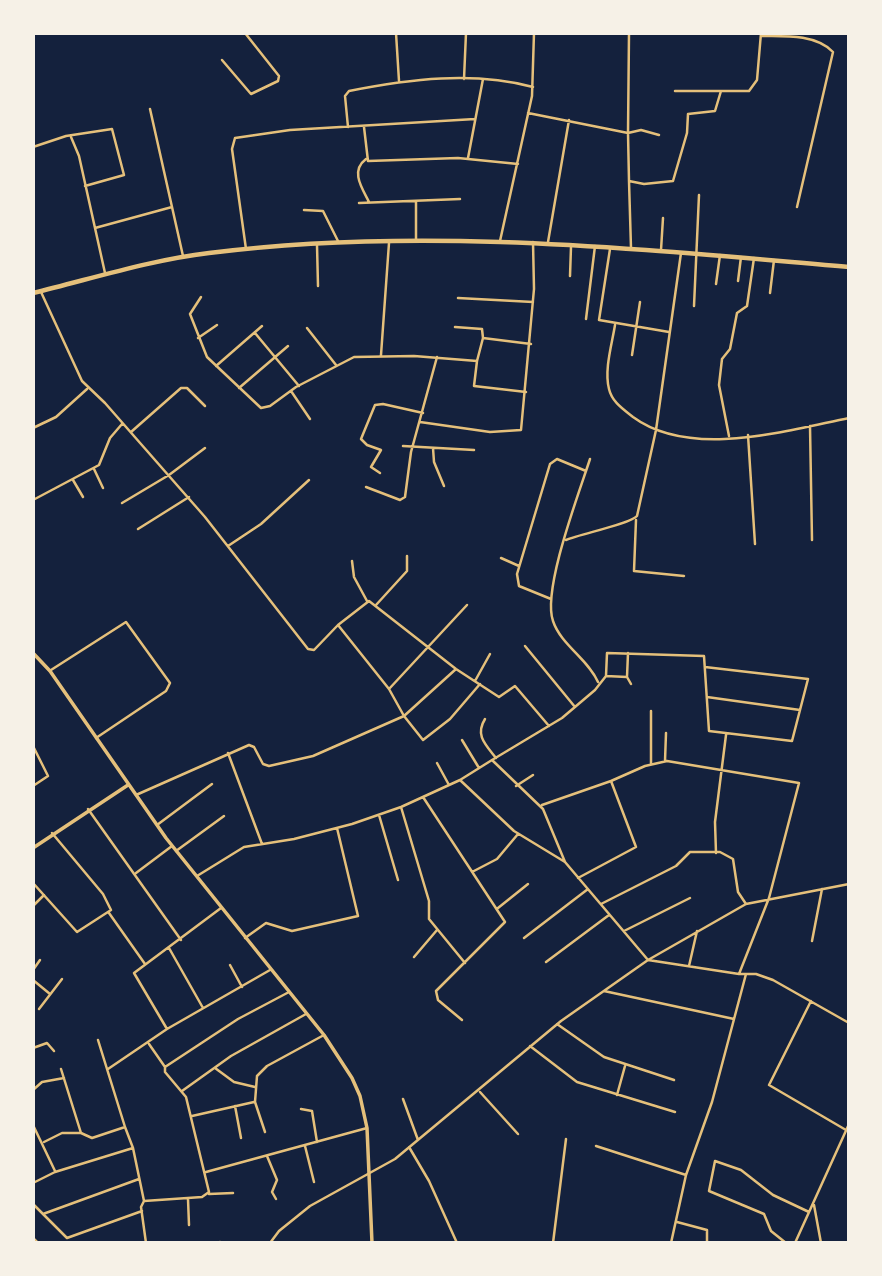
<!DOCTYPE html>
<style>
body{margin:0}
#map{position:relative;width:882px;height:1276px;overflow:hidden;background:#14213d;font-family:Lato,sans-serif}
canvas{display:block}
.frame{position:absolute;inset:0;border:35px solid #f6f1e7;pointer-events:none}
</style>
<div id="map">
<canvas width="882" height="1276"></canvas>
<div class="frame"></div>
</div>
<script>
const context = document.querySelector('canvas').getContext('2d');
context.lineJoin = 'round';
function trace(path, color, width, dash) { context.strokeStyle = color; context.lineWidth = width; context.lineCap = dash ? 'butt' : 'round'; context.setLineDash(dash || []); context.stroke(path); }
const minor = new Path2D(`
 M396 33 399 81
 M762 36C784 36 816 34 833 52L797 207
 M222 60 251 94 278 81 279 76 245 33
 M464 79 466 33
 M675 91H749L757 80 761 33
 M150 109 183 256
 M528 113 628 133 629 33
 M348 127 345 96 349 91C409 79 473 71 533 87
 M364 127 368 161 458 158 518 164
 M659 135 641 130 628 133 629 181 644 184 673 181 687 133 688 114 715 111 721 91
 M71 137 79 156 105 273
 M33 147 66 136 112 129 124 175 85 186
 M468 158 483 79
 M366 159C350 171 362 188 369 202
 M629 181 631 248
 M416 201V241
 M359 203 460 199
 M304 210 323 211 338 241
 M95 228 172 207
 M500 241 532 96 534 33
 M548 242 569 120
 M317 245 318 286
 M246 249 232 149 235 138 290 130 475 119
 M610 249 599 320 669 332
 M661 250 663 218
 M570 276 571 247
 M738 281 741 257
 M716 284 720 255
 M41 292 82 381 105 403 205 517 308 649 314 650 338 625 369 601 456 669 499 697 515 686 549 726
 M770 293 774 260
 M201 297 190 314 207 357 261 408 270 406 296 387 354 357 414 356 477 361 474 386 526 392
 M458 298 533 302
 M694 306 699 195
 M586 319 595 246
 M615 325C612 344 604 370 609 389 612 402 623 409 633 417 690 459 785 431 849 418
 M455 327 482 329 483 338 531 344
 M307 328 336 365
 M255 333 299 386
 M198 338 217 325
 M381 355 389 243
 M632 355 640 302
 M477 361 483 338
 M216 366 262 326
 M239 388 288 346
 M291 391 310 419
 M420 422 490 432 521 430 534 289 533 242
 M810 426 812 540
 M33 428 56 417 87 389
 M131 432 181 388H187L205 406
 M748 435 755 544
 M729 436 719 385 722 359 730 349 737 313 747 306 754 258
 M403 446 474 450
 M433 448 434 462 444 486
 M590 459C579 493 542 590 553 621 561 645 588 659 598 682
 M94 469 103 488
 M380 473 371 467 381 450 367 445 361 439 375 405 383 404 423 413
 M73 480 83 497
 M366 487 400 500 405 497 411 452 437 357
 M33 500 99 465 110 438 122 424
 M122 503 169 475 205 448
 M636 520 634 571 684 576
 M138 529 189 497
 M566 540C580 534 630 524 637 516L656 430 681 253
 M228 546 261 524 309 480
 M501 558 519 566
 M352 561 354 577 367 601
 M551 599 519 586 517 574 550 464 557 459 586 471
 M376 605 407 571V556
 M525 646 575 707
 M456 669 404 716 423 740 450 719 480 684
 M51 670 126 622 170 683 166 691 96 738
 M606 676 627 677 631 684
 M627 677 628 653
 M475 681 490 654
 M389 689 467 605
 M707 697 800 710
 M651 711V764
 M485 719C475 735 485 744 496 758
 M462 740 479 768
 M33 746 48 776 33 786
 M228 753 262 844
 M492 760 562 718 595 690 606 676 607 653 704 656 709 731 792 741 808 679 705 667
 M665 761 666 733
 M437 763 449 785
 M460 780 514 831 565 862
 M611 781 645 766 667 761 799 783 769 898 739 974
 M516 786 533 775
 M136 795 249 745 254 747 263 764 269 766 313 756 404 716 389 689 338 625
 M423 797 505 922 436 991 438 1000 462 1020
 M542 805 611 781 636 847 578 878
 M401 807 429 901V919L465 963
 M88 809 181 940
 M379 815 398 880
 M157 825 212 784
 M176 851 224 816
 M716 853 715 822 726 735
 M472 872 497 859 518 834
 M136 873 172 846
 M197 876 244 847 294 839 352 824 401 807 460 780 492 760 543 809 565 862 648 960 739 974H756L773 980 849 1023
 M33 883 77 932 111 910 103 894 52 833
 M601 904 676 866 690 852H720L733 859 738 892 746 904
 M33 906 44 895
 M498 908 528 884
 M109 913 145 964
 M624 931 690 898
 M245 938 266 923 292 931 358 916 337 828
 M524 938 588 889
 M812 941 822 889
 M169 948 203 1008
 M414 957 437 930
 M546 962 609 915
 M230 965 242 987
 M689 966 697 931
 M33 970 40 960
 M33 980 50 994
 M604 991 734 1019
 M811 1001 769 1085 846 1130
 M39 1009 62 979
 M557 1024 604 1057 674 1080
 M167 1029 134 973 221 908
 M149 1044 165 1067
 M530 1046 577 1082 675 1112
 M33 1048 47 1043 54 1051
 M215 1068 234 1082 255 1087
 M61 1069 81 1133 92 1138 125 1127 98 1040
 M108 1069 167 1029 270 970
 M33 1090 42 1082 64 1078
 M182 1091 231 1056 306 1014
 M480 1092 518 1134
 M617 1095 625 1066
 M403 1099 418 1140
 M235 1106 241 1138
 M301 1109 312 1111 317 1142
 M192 1116 254 1102
 M33 1125 55 1171
 M125 1127 133 1148 144 1201
 M265 1132 255 1102 257 1076 267 1066 324 1035
 M44 1142 62 1133H81
 M305 1146 314 1182
 M596 1146 686 1175
 M409 1147 429 1181 457 1243
 M267 1156 277 1180 272 1192 276 1199
 M206 1172 367 1128
 M33 1183 55 1172 133 1148
 M209 1194 233 1193
 M188 1199 189 1225
 M33 1204 67 1238 142 1211
 M814 1205 821 1243
 M43 1214 139 1179
 M677 1222 707 1230V1243
 M33 1238 38 1243
 M220 1242V1243
 M146 1243 141 1207 144 1201 202 1197 209 1192 186 1097 165 1072V1067L238 1019 289 992
 M270 1243 279 1231 310 1206 395 1159 561 1021 648 960 746 904 849 884
 M553 1243 566 1139
 M671 1243 686 1175 712 1102 746 974
 M786 1243 771 1231 764 1214 709 1191 715 1161 741 1170 773 1195 809 1212
 M795 1243 849 1124`);
const tertiary = new Path2D(`
 M33 653 50 671 166 838 324 1035 352 1078 360 1096 367 1128 372 1243
 M33 848 128 785`);
const secondary = new Path2D(`
 M33 293C91 279 150 260 209 253 422 226 636 249 849 267`);
trace(minor, '#e5c07b', 2.5);
trace(tertiary, '#e5c07b', 3.5);
trace(secondary, '#e5c07b', 4.5);
</script>
